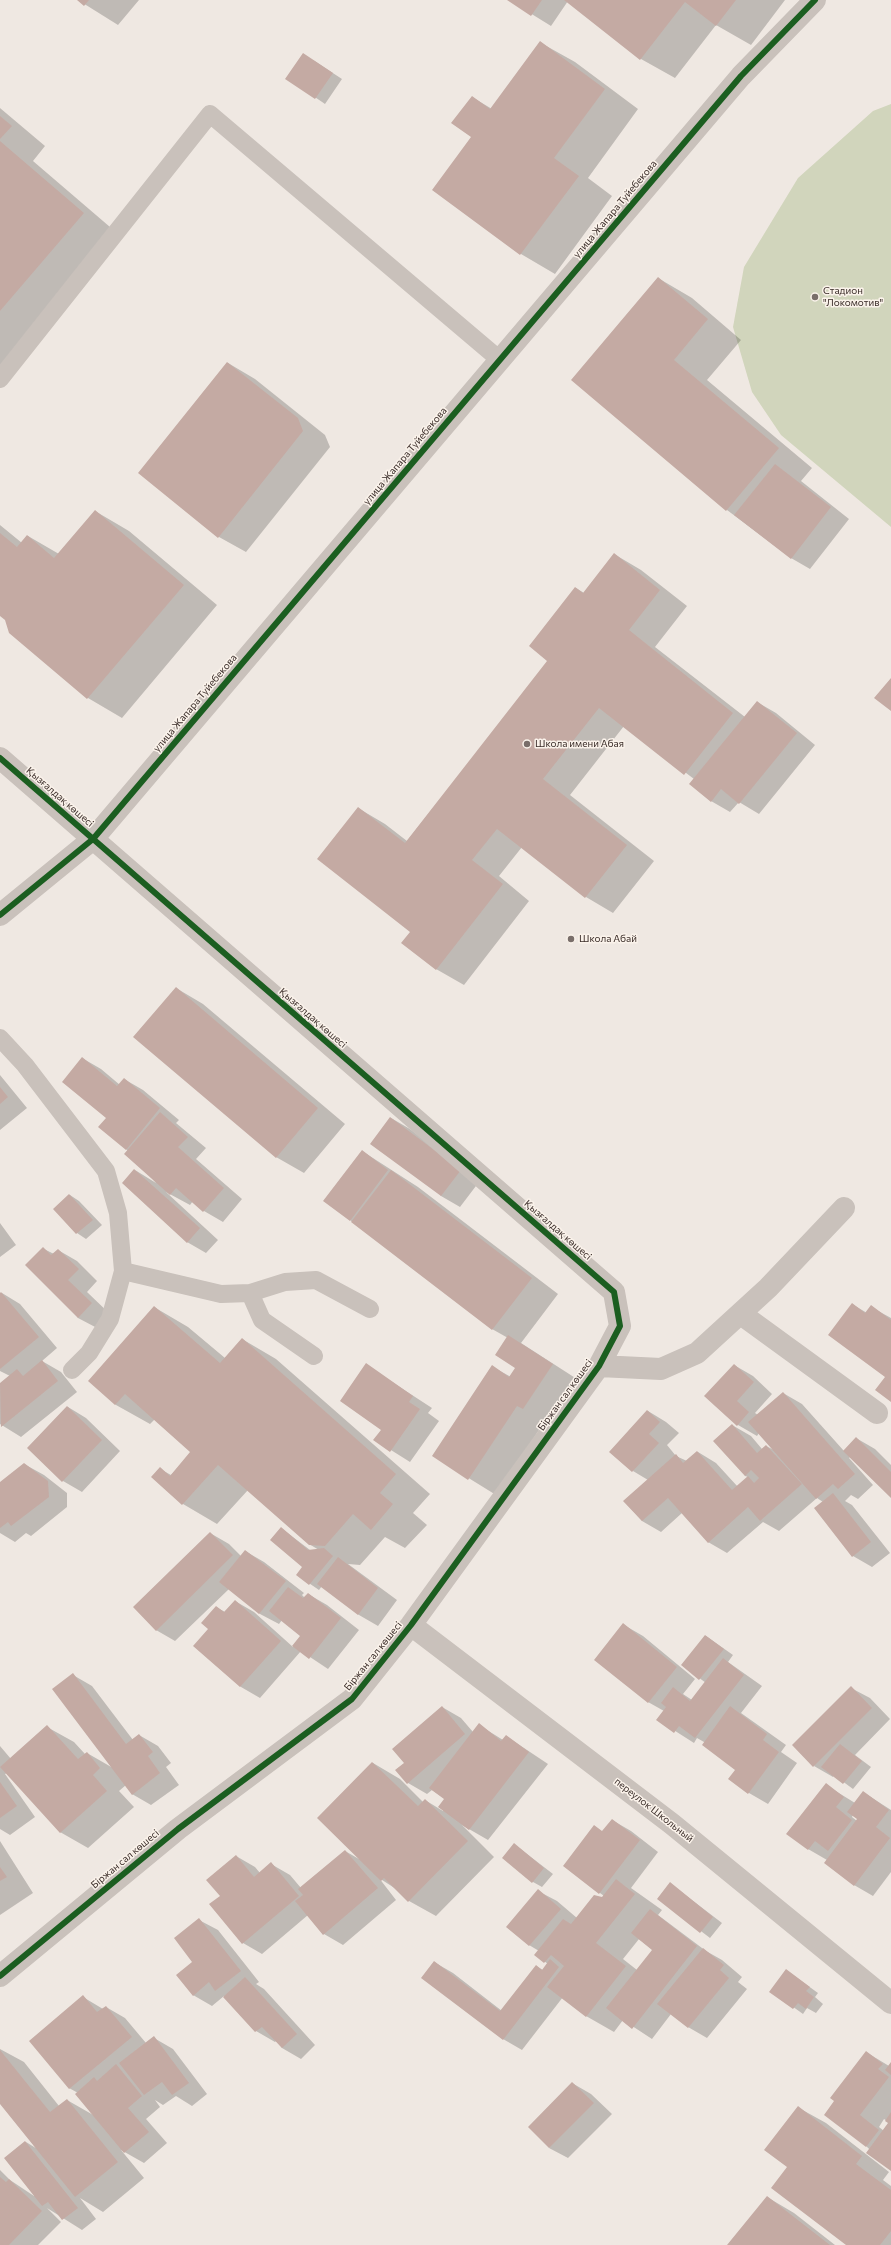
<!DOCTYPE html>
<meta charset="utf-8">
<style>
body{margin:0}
canvas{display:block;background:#efe8e2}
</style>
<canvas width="891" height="2245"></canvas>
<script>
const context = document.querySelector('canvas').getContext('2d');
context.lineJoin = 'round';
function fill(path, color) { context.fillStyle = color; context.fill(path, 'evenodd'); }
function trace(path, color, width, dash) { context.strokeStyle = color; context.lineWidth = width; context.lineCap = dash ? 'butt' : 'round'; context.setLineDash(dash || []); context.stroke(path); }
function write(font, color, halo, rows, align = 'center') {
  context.font = font + ' Commissioner,sans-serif'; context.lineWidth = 3; context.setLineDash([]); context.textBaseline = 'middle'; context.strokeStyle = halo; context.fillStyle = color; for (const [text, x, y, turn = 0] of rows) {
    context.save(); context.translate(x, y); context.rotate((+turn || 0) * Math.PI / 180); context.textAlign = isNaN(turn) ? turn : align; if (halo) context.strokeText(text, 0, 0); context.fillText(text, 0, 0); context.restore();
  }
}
const green = new Path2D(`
 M891 104V527L781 435 752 392 733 327 744 267 798 178 873 111Z`);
const shadow = new Path2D(`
 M78 0H139L118 25Z
 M509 0H785L751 45 716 25 675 78 641 59 568 1 551 26Z
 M541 43 575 62 638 109 588 178 612 196 555 274 521 254 433 190 472 137V97L492 109Z
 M313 60 342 79 325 104 287 78Z
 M0 108 45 146 33 161 117 233 0 370Z
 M658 278 692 298 741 340 707 380 812 468 801 481 849 519 810 569 791 558 727 510 572 380Z
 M228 363 255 379 325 435 330 447 246 552 219 537 140 473Z
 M95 511 129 531 217 605 122 718 88 698 10 633 6 620 0 615V525L22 543 28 536 59 554Z
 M614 554 641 570 687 606 655 647 745 717 757 702 776 713 815 745 759 814 739 802 730 812 711 801 694 779 624 726 570 795 654 861 613 913 586 897 522 847 499 876 529 901 464 985 436 969 411 932 358 808 385 824 407 841 549 661 576 588 584 593Z
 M176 988 203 1004 345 1124 304 1173 276 1157Z
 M82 1058 101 1069 120 1085 124 1079 143 1090 179 1120 176 1123 206 1148 196 1159 242 1199 223 1222 204 1211 193 1201 190 1205 166 1192 218 1240 206 1253 187 1242 135 1170 156 1183 126 1149 107 1118Z
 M0 1075 27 1108 0 1130Z
 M391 1118 410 1129 479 1182 460 1207 441 1196Z
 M362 1151 418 1187 558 1294 521 1343 580 1381 550 1424 545 1421 496 1495 433 1456 493 1367 511 1377 517 1368 508 1338 492 1329 350 1220Z
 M70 1195 79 1201 102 1225 86 1239 77 1233 55 1209Z
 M0 1223 16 1245 0 1257Z
 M44 1249 54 1254 58 1250 77 1261 97 1281 87 1292 111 1315 97 1328 78 1318Z
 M2 1293 20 1304 57 1348 42 1361 61 1372 77 1392 21 1437 0 1424V1384L10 1376 0 1371Z
 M852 1304 867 1313 871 1307 891 1318V1400L886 1377Z
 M154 1307 188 1327 225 1358 242 1339 276 1359 430 1494 413 1513 427 1525 405 1548 385 1537 360 1565 348 1564 397 1600 378 1626 359 1615 322 1586 319 1590 297 1575 303 1567 281 1528 310 1550H319L309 1544 248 1490 217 1524 183 1504 153 1477 160 1469 171 1475 192 1452 155 1419 150 1424 116 1405 89 1381Z
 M366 1365 432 1408 428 1413 439 1421 410 1462 375 1440 382 1429Z
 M734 1365 753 1376 772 1394 755 1413 758 1415 783 1393 802 1404 844 1451 856 1438 875 1449 891 1465V1497L850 1457 849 1458 873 1485 858 1499 851 1495 845 1501 852 1505 890 1553 872 1567 853 1556 823 1502 817 1498 779 1531 763 1522 727 1553 708 1542 682 1513 661 1532 642 1521 624 1501 648 1480 633 1471 648 1411 666 1422 679 1433 667 1445 676 1456 687 1461 698 1452 716 1463 738 1487 748 1477 745 1476 732 1425 751 1436 762 1449 766 1446 774 1450 759 1433 757 1436 738 1425 706 1396Z
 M68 1407 86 1418 120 1451 82 1492 63 1481Z
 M24 1464 44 1475 67 1493V1507L31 1536 26 1533 15 1542 0 1533V1483Z
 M210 1533 229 1544 241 1556 245 1551 264 1562 304 1593 302 1595 305 1598 308 1594 327 1605 359 1630 328 1669 301 1651 260 1698 241 1687 195 1646 210 1629 216 1607 225 1612 235 1601 254 1612 293 1647 302 1635 282 1620 279 1624 260 1614 229 1589 175 1641 156 1630Z
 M624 1625 643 1636 695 1679 683 1694 692 1700 706 1683 682 1665 706 1636 733 1655 728 1662 762 1686 741 1713 786 1745 781 1752 797 1763 768 1804 749 1793 737 1770 704 1742 697 1738 694 1743 658 1720 664 1711 648 1702Z
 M73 1675 92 1686 133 1740 139 1735 158 1746 171 1763 166 1767 179 1785 151 1805 132 1794 126 1785 119 1791 134 1807 88 1848 60 1832 7 1773 5 1774 35 1817 10 1835 0 1829V1746L11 1759 47 1727 74 1742 85 1754 87 1753 113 1768Z
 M851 1688 870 1698 890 1719 855 1755 871 1767 853 1789 834 1775 833 1777 814 1766Z
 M442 1707 461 1718 473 1732 479 1725 503 1740 506 1736 548 1764 488 1840 462 1825 494 1857 436 1916 409 1901 396 1889 379 1878 396 1900 343 1945 324 1934 308 1915 262 1954 243 1943 221 1896 236 1856 255 1867 260 1873 271 1864 290 1875 301 1888 345 1851 359 1859 373 1763 400 1779 423 1802 425 1800 443 1811 445 1799 432 1790 427 1794 408 1783 396 1770 405 1763Z
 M826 1785 855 1803 863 1792 891 1810V1872L873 1896 854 1885 827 1860 808 1849ZM853 1815 858 1819 857 1821 852 1817Z
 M612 1820 631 1831 658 1852 631 1888 662 1910 658 1915 706 1951 722 1960 742 1977 738 1982 747 1989 707 2038 688 2027 671 2014 652 2039 623 2020 614 2032 586 2016 563 1997 522 2050 503 2039 434 1962 453 1973 502 2011 536 1966 543 1970 548 1964 536 1955 539 1951 529 1945 538 1891 557 1901 577 1918 604 1896 564 1866 603 1832ZM639 1939 653 1950 637 1970 623 1959Z
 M0 1841 33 1893 0 1915Z
 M514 1844 553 1874 542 1887 533 1882Z
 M671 1884 722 1923 710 1938 659 1899Z
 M199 1920 218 1930 259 1982 256 1984 264 1989 315 2045 301 2059 282 2048 276 2041 275 2042 256 2031 224 1996 212 2006 193 1995 194 1962Z
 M786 1970 818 1993 815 1997 823 2004 816 2013 807 2008 803 2014 771 1991Z
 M83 1997 103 2009 106 2007 125 2018 146 2043 154 2038 173 2049 207 2094 192 2106 176 2096 163 2105 155 2100 160 2107 146 2119 167 2143 144 2163 121 2150 144 2178 103 2212 80 2198 96 2219 82 2230 47 2208 61 2222 38 2245H0V2170L10 2180 34 2196 26 2142 39 2150 0 2102V2049L24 2062 59 2106 67 2100 95 2116 78 2093 69 2088Z
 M866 2052 889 2066 891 2063V2170L866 2146 835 2101ZM884 2119 890 2123 884 2131 879 2127Z
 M572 2083 591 2094 612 2114 568 2158 549 2148Z
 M799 2108 826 2123 889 2172 883 2180 891 2186V2245H847L788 2167Z
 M767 2197 794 2213 835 2245H728Z`);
const building = new Path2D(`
 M77 0H89L84 6Z
 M507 0H542L531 16Z
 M564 0H736L716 26 685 2 640 60Z
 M540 41 605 89 554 158 579 176 520 255 432 190 471 137 451 123 472 96 490 109Z
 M303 53 333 73 315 99 285 79Z
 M0 116 12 126 0 139Z
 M0 141 84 213 0 311Z
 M658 277 708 319 674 360 779 448 726 511 571 380Z
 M227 362 298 418 303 431 218 538 138 473Z
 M775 464 831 507 791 559 734 515Z
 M95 510 184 585 87 699 9 633 5 620 0 616V533L17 547 27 535 54 558Z
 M614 553 660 590 629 630 733 713 684 775 599 708 543 779 627 845 585 898 497 829 472 860 503 884 436 970 401 943 410 932 317 859 358 807 405 843 547 661 529 646 575 587 583 593Z
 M891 678V711L874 698Z
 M757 701 797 733 739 804 721 789 711 802 689 784Z
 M176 987 318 1108 276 1158 133 1037Z
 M82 1057 117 1086 124 1078 160 1108 126 1150 98 1127 106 1118 62 1082Z
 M0 1087 8 1097 0 1104Z
 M160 1112 188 1137 178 1147 224 1188 203 1212 176 1188 170 1195 124 1154Z
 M390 1117 461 1170 441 1196 370 1144Z
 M362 1150 388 1170 350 1221 323 1201Z
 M134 1169 200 1228 187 1243 122 1183Z
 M391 1170 532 1278 492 1330 351 1222Z
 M69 1194 93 1220 76 1234 53 1209Z
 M43 1247 51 1255 58 1249 79 1269 68 1280 92 1303 78 1318 25 1265Z
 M1 1292 39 1337 0 1369V1293Z
 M852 1303 865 1313 871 1305 891 1320V1402L875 1390 885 1377 828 1335Z
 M154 1306 220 1363 242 1338 396 1474 380 1493 393 1504 371 1530 353 1514 325 1546 309 1545 218 1465 182 1505 151 1477 160 1467 170 1476 190 1452 125 1394 115 1405 88 1381Z
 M508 1335 553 1364 523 1409 517 1406 468 1480 432 1456 492 1365 509 1377 515 1368 495 1355Z
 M42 1360 58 1381 1 1427 0 1383 17 1369 23 1376Z
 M366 1363 413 1396 409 1402 420 1409 390 1452 373 1440 381 1430 340 1401Z
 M734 1364 754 1382 737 1401 749 1412 737 1426 704 1396Z
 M783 1392 855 1474 838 1489 833 1484 816 1499 748 1422Z
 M67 1406 102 1440 62 1482 27 1448Z
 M647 1410 660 1422 649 1434 659 1443 632 1472 609 1452Z
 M732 1424 757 1453 766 1445 802 1484 760 1521 748 1507 708 1543 668 1498 642 1521 623 1501 676 1454 683 1463 697 1451 732 1490 748 1476 754 1483 759 1478 751 1470 745 1476 713 1441Z
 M856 1437 891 1472V1498L843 1451Z
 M24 1463 48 1481 49 1497 11 1526 8 1522 0 1528V1482Z
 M833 1493 871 1542 852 1557 814 1508Z
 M281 1527 308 1550 324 1548 333 1556 309 1585 296 1575 302 1567 270 1540Z
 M210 1532 233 1555 156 1631 133 1607Z
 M245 1550 286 1581 259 1614 219 1582Z
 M338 1557 378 1588 358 1615 317 1584Z
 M288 1587 303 1598 308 1593 341 1618 309 1659 292 1646 300 1636 269 1611Z
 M235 1600 281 1641 240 1687 193 1646 208 1629 201 1623 216 1606 224 1612Z
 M623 1623 677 1667 648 1703 594 1660Z
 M705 1635 724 1649 699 1680 681 1665Z
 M723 1658 744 1675 695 1738 679 1726 674 1733 656 1720 666 1707 661 1703 673 1687 690 1701Z
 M73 1673 126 1744 139 1734 153 1752 148 1756 160 1773 132 1795 52 1689Z
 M851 1686 872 1708 813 1767 792 1745Z
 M442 1706 465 1734 407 1784 395 1770 404 1763 392 1749Z
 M730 1706 767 1734 763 1740 779 1752 748 1794 728 1779 735 1770 702 1745Z
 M479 1723 501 1741 506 1735 529 1752 469 1830 438 1807 444 1799 429 1788Z
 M47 1725 78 1759 87 1752 100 1768 93 1775 107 1791 60 1833 0 1767Z
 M840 1744 862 1761 843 1784 821 1767Z
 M372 1762 418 1806 425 1799 468 1841 408 1902 384 1878 381 1881 317 1818Z
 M0 1782 17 1806 0 1818Z
 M826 1783 844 1797 836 1807 852 1820 828 1851 815 1841 808 1850 786 1834Z
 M863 1791 889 1810 876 1827 890 1838 854 1886 824 1863 857 1819 847 1812Z
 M612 1819 640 1840 599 1894 563 1866 594 1825 602 1831Z
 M514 1843 544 1868 532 1883 502 1858Z
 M345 1850 378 1888 323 1935 295 1901 303 1895 298 1889Z
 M236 1855 254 1877 271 1862 299 1896 242 1944 209 1904 220 1896 206 1880Z
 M0 1867 7 1877 0 1881Z
 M616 1879 635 1894 596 1943 626 1966 586 2017 547 1987 564 1966 551 1955 544 1963 534 1955 563 1919 571 1924 594 1895 602 1897Z
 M670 1882 713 1917 700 1933 657 1899Z
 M538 1889 561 1909 529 1946 506 1927Z
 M650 1909 697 1946 632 2029 606 2008 652 1950 631 1933Z
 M199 1918 241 1971 215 1991 209 1982 193 1996 176 1975 192 1962 174 1938Z
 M703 1948 724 1965 720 1970 729 1978 688 2028 657 2004Z
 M550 1959 559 1967 503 2040 421 1978 434 1961 500 2011 536 1965 542 1970Z
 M786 1969 810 1987 806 1991 814 1997 806 2009 798 2003 793 2009 769 1992Z
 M245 1977 297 2034 282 2048 262 2027 255 2032 223 1997Z
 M83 1995 97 2012 106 2006 132 2037 69 2089 29 2041Z
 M154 2036 189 2083 172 2095 162 2082 144 2095 119 2063Z
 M0 2050 50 2112 67 2099 118 2162 75 2197 0 2104Z
 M866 2051 883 2064 878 2069 889 2077 860 2115 879 2130 866 2147 824 2115 834 2101 830 2098Z
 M891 2062V2075L885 2070Z
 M116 2064 142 2096 128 2108 149 2132 124 2153 75 2094 94 2077 97 2081Z
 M572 2082 594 2103 549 2148 528 2127Z
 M798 2106 862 2156 856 2164 891 2190V2231L880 2245H846L771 2188 787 2167 764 2150Z
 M891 2112V2171L866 2153 888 2123 885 2121Z
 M25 2141 78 2208 62 2220 48 2202 42 2206 4 2158Z
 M0 2177 6 2182 9 2179 42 2211 9 2245H0Z
 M767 2196 830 2245H727Z`);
const service = new Path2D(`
 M0 379 210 114 500 360
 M0 1038 25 1065 106 1171 118 1213 123 1271 110 1319 89 1353 72 1370
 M123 1271 221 1294 250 1293 285 1282 316 1280 370 1309
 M250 1293 262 1320 314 1356`);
const minor = new Path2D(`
 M0 758 614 1292 620 1326 599 1366 411 1625 352 1699 178 1829 0 1976
 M0 915 93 839 741 76 815 0
 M741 1314 877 1413
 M599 1366 661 1369 697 1353 768 1288 844 1208
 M411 1625 672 1824 891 2003`);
const cycleway = new Path2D(`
 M0 758 614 1292 620 1326 599 1366 411 1625 352 1699 178 1829 0 1976
 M0 915 93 839 741 76 815 0`);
const markers = [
 [815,297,4,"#796e6a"],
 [527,744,4,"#796e6a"],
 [571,939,4,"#796e6a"]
];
const streetNames = [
 ["улица Жапара Туйебекова",615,209,-50],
 ["улица Жапара Туйебекова",405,456,-50],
 ["улица Жапара Туйебекова",195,703,-50],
 ["Қызғалдақ көшесі",60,797,41],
 ["Қызғалдақ көшесі",313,1018,41],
 ["Қызғалдақ көшесі",558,1230,41],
 ["Біржан сал көшесі",565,1395,-54],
 ["Біржан сал көшесі",373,1656,-51],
 ["переулок Школьный",654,1810,38],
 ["Біржан сал көшесі",125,1859,-40]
];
const poiNames = [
 ["Стадион",823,291],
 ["\"Локомотив\"",823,303],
 ["Школа имени Абая",535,744],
 ["Школа Абай",579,939]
];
fill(green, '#d1d5bc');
fill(shadow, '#0003');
fill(building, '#c4aaa3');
trace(service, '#c9c1bb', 18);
trace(minor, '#c9c1bb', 22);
trace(cycleway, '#1b5e20', 6);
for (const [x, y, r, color] of markers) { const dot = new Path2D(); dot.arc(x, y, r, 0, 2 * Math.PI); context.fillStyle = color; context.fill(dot); trace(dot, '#fbf3eb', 1.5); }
write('10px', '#3a2d29', '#fbf3eb', streetNames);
write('10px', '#3a2d29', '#fbf3eb', poiNames, 'left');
</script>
